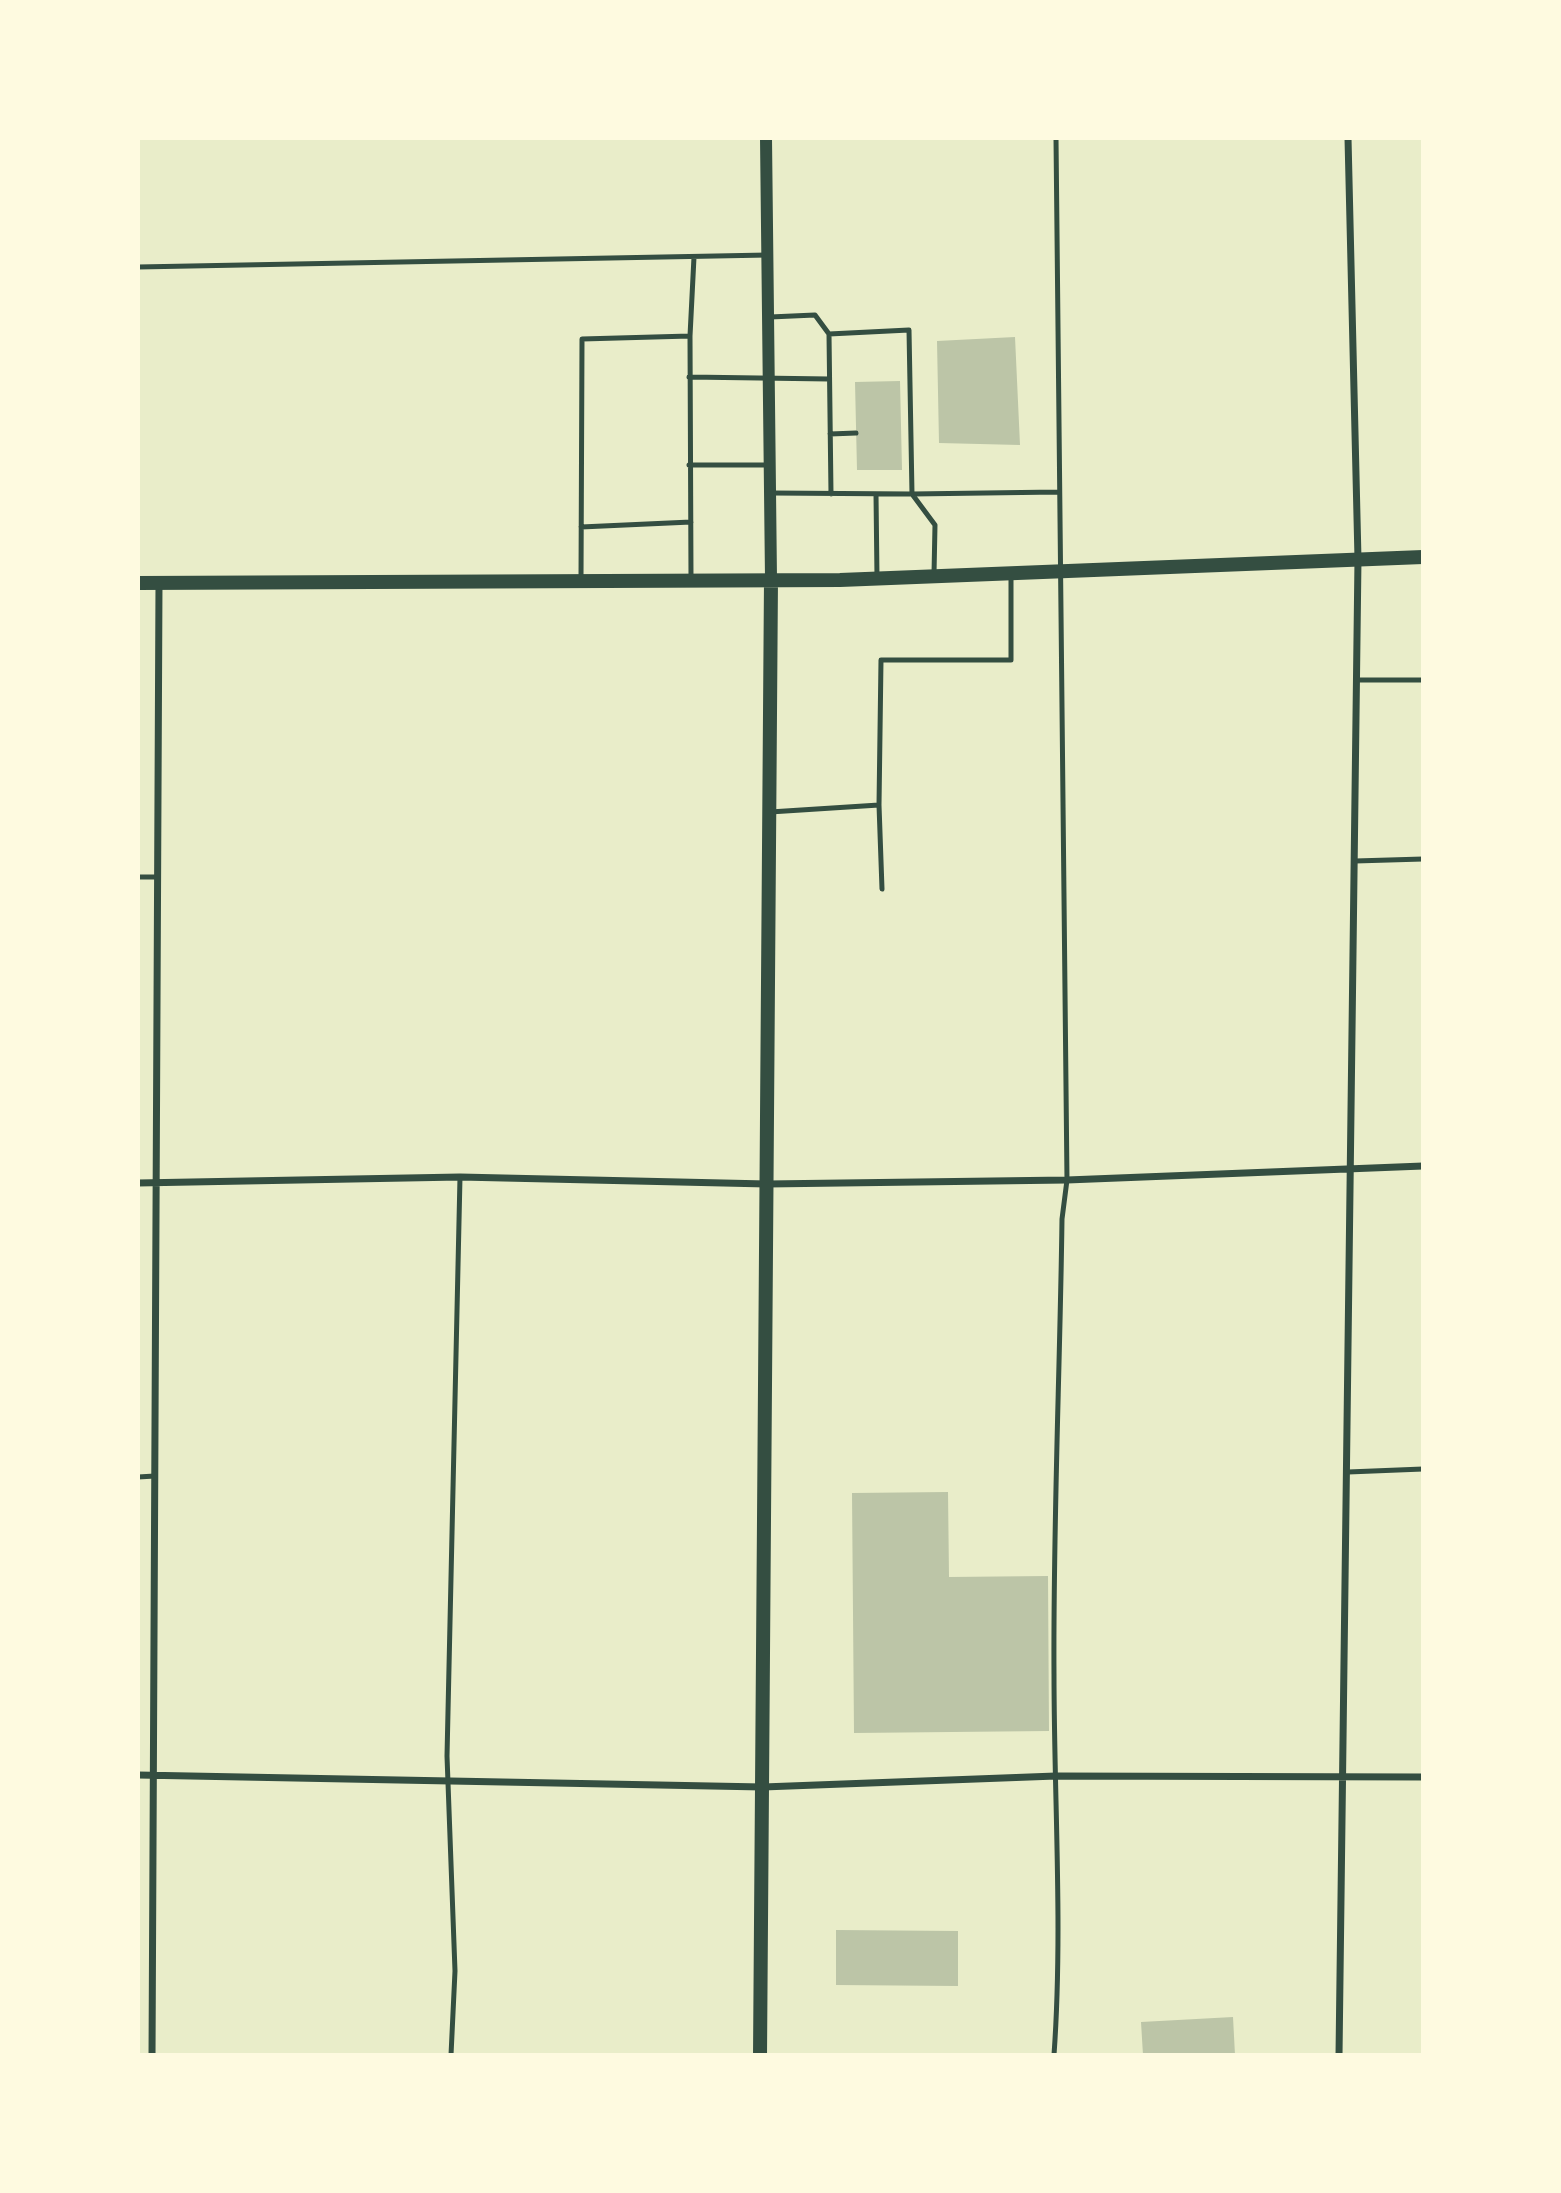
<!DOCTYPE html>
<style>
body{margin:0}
#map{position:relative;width:1561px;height:2193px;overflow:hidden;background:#e9edc9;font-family:"Archivo Narrow",sans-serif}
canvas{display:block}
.frame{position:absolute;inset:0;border:140px solid #fefae0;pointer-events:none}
</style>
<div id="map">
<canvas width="1561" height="2193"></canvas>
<div class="frame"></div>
</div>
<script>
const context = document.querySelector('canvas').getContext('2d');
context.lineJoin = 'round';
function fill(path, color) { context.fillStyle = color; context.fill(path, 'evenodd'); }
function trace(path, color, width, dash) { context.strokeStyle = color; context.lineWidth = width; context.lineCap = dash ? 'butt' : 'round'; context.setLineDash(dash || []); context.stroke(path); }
const building = new Path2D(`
 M1015 337 1020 445 939 443 937 341Z
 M900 381 902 470H857L855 382Z
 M948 1492 949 1577 1048 1576 1049 1731 854 1733 852 1493Z
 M836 1930 958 1931V1986L836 1985Z
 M1233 2017 1235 2055H1143L1141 2022Z`);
const service = new Path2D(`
 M138 267 768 255
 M770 317 815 315 829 334 909 330 912 494 771 493
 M829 334 831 494
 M690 336 694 257
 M689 377 829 379
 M830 434 856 433
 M689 465H770
 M876 494 877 578
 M912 494 1058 492
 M912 494 935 525 934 574
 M581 527 691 522
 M581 579 582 339 690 336 691 579
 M1357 680H1423
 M879 805 882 889
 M770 812 879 805 881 660H1011V575
 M1355 861 1423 859
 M138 877H158
 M1348 1472 1423 1469
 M138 1477 155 1476
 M451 2055 455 1971 447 1756 460 1177
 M1054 2055C1063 1928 1054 1801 1054 1674 1053 1523 1060 1371 1062 1219L1067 1180 1056 138`);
const minor = new Path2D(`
 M138 1183 460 1177 767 1184 1067 1180 1423 1166
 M138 1775 763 1787 1056 1776 1423 1777
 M152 2055 159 583
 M1339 2055 1358 559 1348 138`);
const tertiary = new Path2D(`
 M766 138 771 579`);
const secondary = new Path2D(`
 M138 583 840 580 1423 557
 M760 2055 771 579`);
fill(building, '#bcc5a7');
trace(service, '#344e41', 5);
trace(minor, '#344e41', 7);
trace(tertiary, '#344e41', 12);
trace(secondary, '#344e41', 14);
</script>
